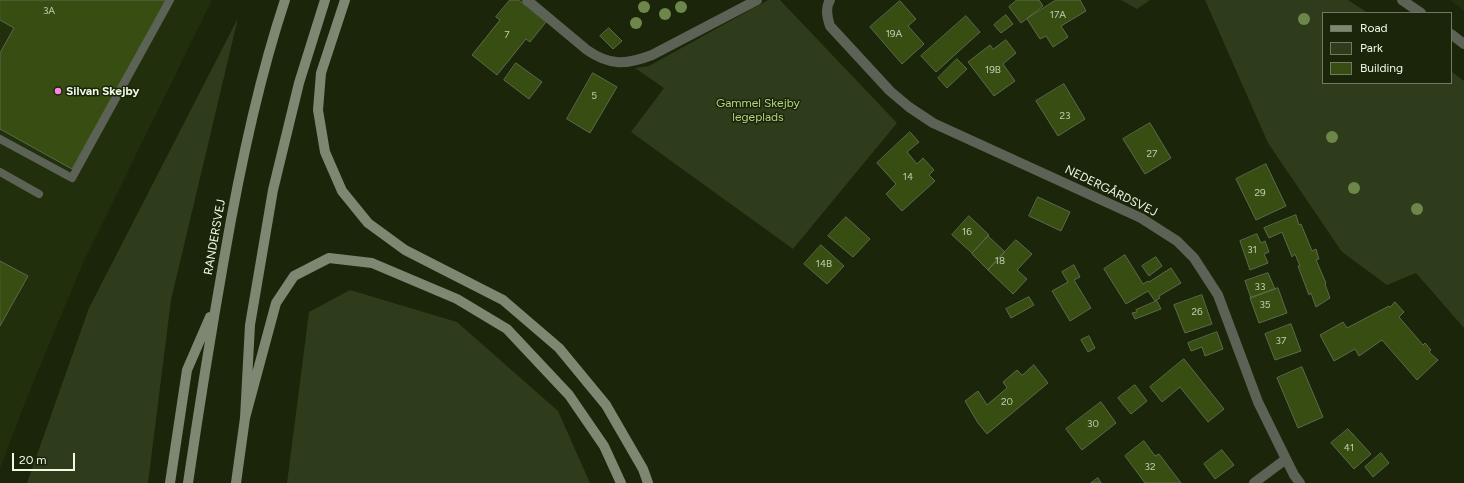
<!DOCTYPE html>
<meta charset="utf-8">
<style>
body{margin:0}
#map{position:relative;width:1464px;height:483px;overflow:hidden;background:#1a2509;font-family:Figtree,sans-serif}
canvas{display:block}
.legend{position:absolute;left:1322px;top:12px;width:130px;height:72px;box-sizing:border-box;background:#1a2509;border:1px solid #707962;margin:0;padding:5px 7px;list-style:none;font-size:12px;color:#f0f8e7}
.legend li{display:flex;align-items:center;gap:8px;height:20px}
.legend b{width:20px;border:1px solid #707962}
.scale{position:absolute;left:12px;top:453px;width:63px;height:18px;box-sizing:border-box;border:2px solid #f0f8e7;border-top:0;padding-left:5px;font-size:12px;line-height:14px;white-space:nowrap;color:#f0f8e7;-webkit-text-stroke:3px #1a2509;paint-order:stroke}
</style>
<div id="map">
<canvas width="1464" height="483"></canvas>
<ul class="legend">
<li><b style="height:5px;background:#7d8772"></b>Road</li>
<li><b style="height:11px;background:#2e3c1b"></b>Park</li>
<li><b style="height:11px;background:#384d12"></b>Building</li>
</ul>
<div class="scale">20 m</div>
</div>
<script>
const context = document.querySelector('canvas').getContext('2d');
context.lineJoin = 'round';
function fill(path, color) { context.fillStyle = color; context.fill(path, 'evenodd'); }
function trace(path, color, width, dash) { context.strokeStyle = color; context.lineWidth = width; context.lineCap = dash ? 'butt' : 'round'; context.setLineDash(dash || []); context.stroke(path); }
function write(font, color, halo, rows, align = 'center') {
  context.font = font + ' Figtree,sans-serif'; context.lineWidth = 3; context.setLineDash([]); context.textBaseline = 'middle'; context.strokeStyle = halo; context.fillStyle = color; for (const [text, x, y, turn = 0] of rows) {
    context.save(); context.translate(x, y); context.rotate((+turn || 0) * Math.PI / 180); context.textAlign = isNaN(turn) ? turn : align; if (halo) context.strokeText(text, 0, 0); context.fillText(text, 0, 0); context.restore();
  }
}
const built = new Path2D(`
 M0 0H212L83 263 26 400 0 469Z
 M1450 0H1464V11Z`);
const green = new Path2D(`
 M768 0H780L897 123 793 249 631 132 664 88 635 68 649 66Z
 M1121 0H1150L1137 9Z
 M1205 0H1348L1368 13H1323V83H1451V71L1464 81V328L1416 273 1387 285 1342 252 1268 143Z
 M238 18 171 300 148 483H27L89 308Z
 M350 290 457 322 558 411 590 483H287L309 312Z`);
const building = new Path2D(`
 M0 0H166L72 169 0 129V53L14 28 0 20Z
 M510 0H519L546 22 530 42 526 39 497 75 472 55 500 20 496 17Z
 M1017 0H1039L1043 6 1021 23 1009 7Z
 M1056 0H1080L1086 11 1061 26 1068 37 1053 47 1046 36 1040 39 1027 19Z
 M900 1 916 19 908 26 924 44 902 64 870 27Z
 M1006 15 1013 24 1001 33 994 25Z
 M966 16 980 32 936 72 921 56Z
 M609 28 622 41 613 49 600 36Z
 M1006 40 1016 53 1003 64 1015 81 994 96 968 62 990 45 993 49Z
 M957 59 967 69 947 88 938 78Z
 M516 63 542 82 529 99 504 80Z
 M593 73 617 87 590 133 567 119Z
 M1064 84 1085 119 1058 136 1036 101Z
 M1150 123 1171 158 1145 174 1123 139Z
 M910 132 919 142 907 152 917 164 923 158 934 170 929 175 935 181 902 211 886 194 896 184 877 163Z
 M1266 164 1286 206 1256 220 1236 179Z
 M1038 197 1070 212 1061 231 1029 216Z
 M1296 215 1299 225 1301 224 1312 251 1316 249 1319 259 1316 260 1326 283 1325 284 1330 298 1316 307 1311 293 1309 295 1298 266H1300L1295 254 1292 257 1282 232 1269 238 1264 228Z
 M969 216 989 235 972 253 952 235Z
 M846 217 870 239 853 257 828 236Z
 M1257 234 1261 243 1265 241 1269 252 1264 254 1268 263 1250 270 1240 241Z
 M988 236 1005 252 988 270 972 254Z
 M1016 240 1032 254 1017 270 1027 279 1013 294 988 270Z
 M821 245 844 266 827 284 804 264Z
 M1125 255 1143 284 1148 281 1149 282 1171 268 1181 283 1159 296 1160 298 1155 301 1148 291 1126 304 1104 269Z
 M1156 257 1162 266 1149 276 1142 266Z
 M0 261 28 276 0 326Z
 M1074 265 1080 277 1074 280 1091 308 1070 321 1052 291 1068 282 1062 272Z
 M1268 273 1275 289 1251 298 1245 281Z
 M1278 288 1287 313 1259 323 1250 298Z
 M1202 295 1212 324 1185 333 1174 305Z
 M1029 297 1034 305 1011 318 1006 309Z
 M1157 301 1161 309 1135 319 1132 313 1137 312 1136 310Z
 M1395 302 1404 312 1399 317 1423 345 1425 343 1431 350 1429 352 1438 360 1417 380 1382 340 1359 356 1355 349 1334 361 1320 335 1343 322 1347 328 1389 306 1390 307Z
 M1291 324 1301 351 1275 360 1265 334Z
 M1217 332 1223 349 1205 356 1202 347 1191 351 1188 343Z
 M1089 336 1095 348 1088 352 1081 340Z
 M1184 359 1224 409 1208 422 1180 387 1162 402 1150 387Z
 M1034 365 1048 383 987 434 978 423 965 401 978 391 987 405 1007 388 1003 382 1017 370 1022 375Z
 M1302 367 1323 417 1298 428 1277 378Z
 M1135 385 1147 401 1131 414 1118 398Z
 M1101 402 1116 423 1082 450 1066 429Z
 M1348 429 1371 454 1354 469 1331 443Z
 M1144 441 1155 456 1159 454 1181 483H1145L1125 456Z
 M1222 450 1234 465 1215 479 1204 464Z
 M1381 453 1389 463 1373 477 1365 467Z
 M1098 478 1101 483H1091Z`);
const service = new Path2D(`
 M0 139 72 178 170 0
 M0 172 39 194`);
const minor = new Path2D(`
 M527 0 587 50C610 66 626 65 652 55L757 0
 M830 0C825 8 827 17 830 26L890 91 909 107 933 123 1141 218 1177 241 1194 258 1218 295 1258 402 1286 459 1294 475 1300 483
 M1402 0 1421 13
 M1451 34 1464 44
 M1254 483 1286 459`);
const secondary = new Path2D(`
 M345 0 321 73 318 110 325 152 342 191 368 223 405 250 503 300 559 348 606 405 643 469 648 483
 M245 418 276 303 294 276 329 258 372 263 457 299 507 329 569 395 604 446 621 483
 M170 483 187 370 210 317
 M188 483C199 408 211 333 224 259 239 172 257 84 285 0
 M236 483 245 418 250 325 273 190 299 83 325 0`);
const trees = [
 [644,7],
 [681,7],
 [665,14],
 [1304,19],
 [636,23],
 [1332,137],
 [1354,188],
 [1417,209]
];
const markers = [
 [58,91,4,"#fe86e0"]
];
const numberNames = [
 ["3A",49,11],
 ["17A",1058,15],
 ["19A",894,34],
 ["7",507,35],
 ["19B",993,70],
 ["5",594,96],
 ["23",1065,116],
 ["27",1152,154],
 ["14",908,177],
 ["29",1260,193],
 ["16",967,232],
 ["31",1252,250],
 ["18",1000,261],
 ["14B",824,264],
 ["33",1260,287],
 ["35",1265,305],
 ["26",1197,312],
 ["37",1281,341],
 ["20",1007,402],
 ["30",1093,424],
 ["41",1349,448],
 ["32",1150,467]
];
const poiNames = [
 ["Silvan Skejby",66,91]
];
const parkNames = [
 ["Gammel Skejby",758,103],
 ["legeplads",758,117]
];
const streetNames = [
 ["NEDERGÅRDSVEJ",1111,191,26],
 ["RANDERSVEJ",215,237,-80]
];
fill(built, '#222f0c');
fill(green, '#2e3c1b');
fill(building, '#384d12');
trace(building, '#5c6a4c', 1);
trace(service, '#5c6255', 8);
trace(minor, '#5c6255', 10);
trace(secondary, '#7d8772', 10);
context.fillStyle = '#6d864a';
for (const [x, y] of trees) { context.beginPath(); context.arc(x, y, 6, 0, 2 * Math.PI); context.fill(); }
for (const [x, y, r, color] of markers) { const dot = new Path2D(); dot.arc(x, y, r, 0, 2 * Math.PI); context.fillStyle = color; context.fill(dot); trace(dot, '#1a2509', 1.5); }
write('10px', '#c2cdb2', null, numberNames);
write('bold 12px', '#f0f8e7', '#1a2509', poiNames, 'left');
write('12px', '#b1d580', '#1a2509', parkNames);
write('12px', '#f0f8e7', '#1a2509', streetNames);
</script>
